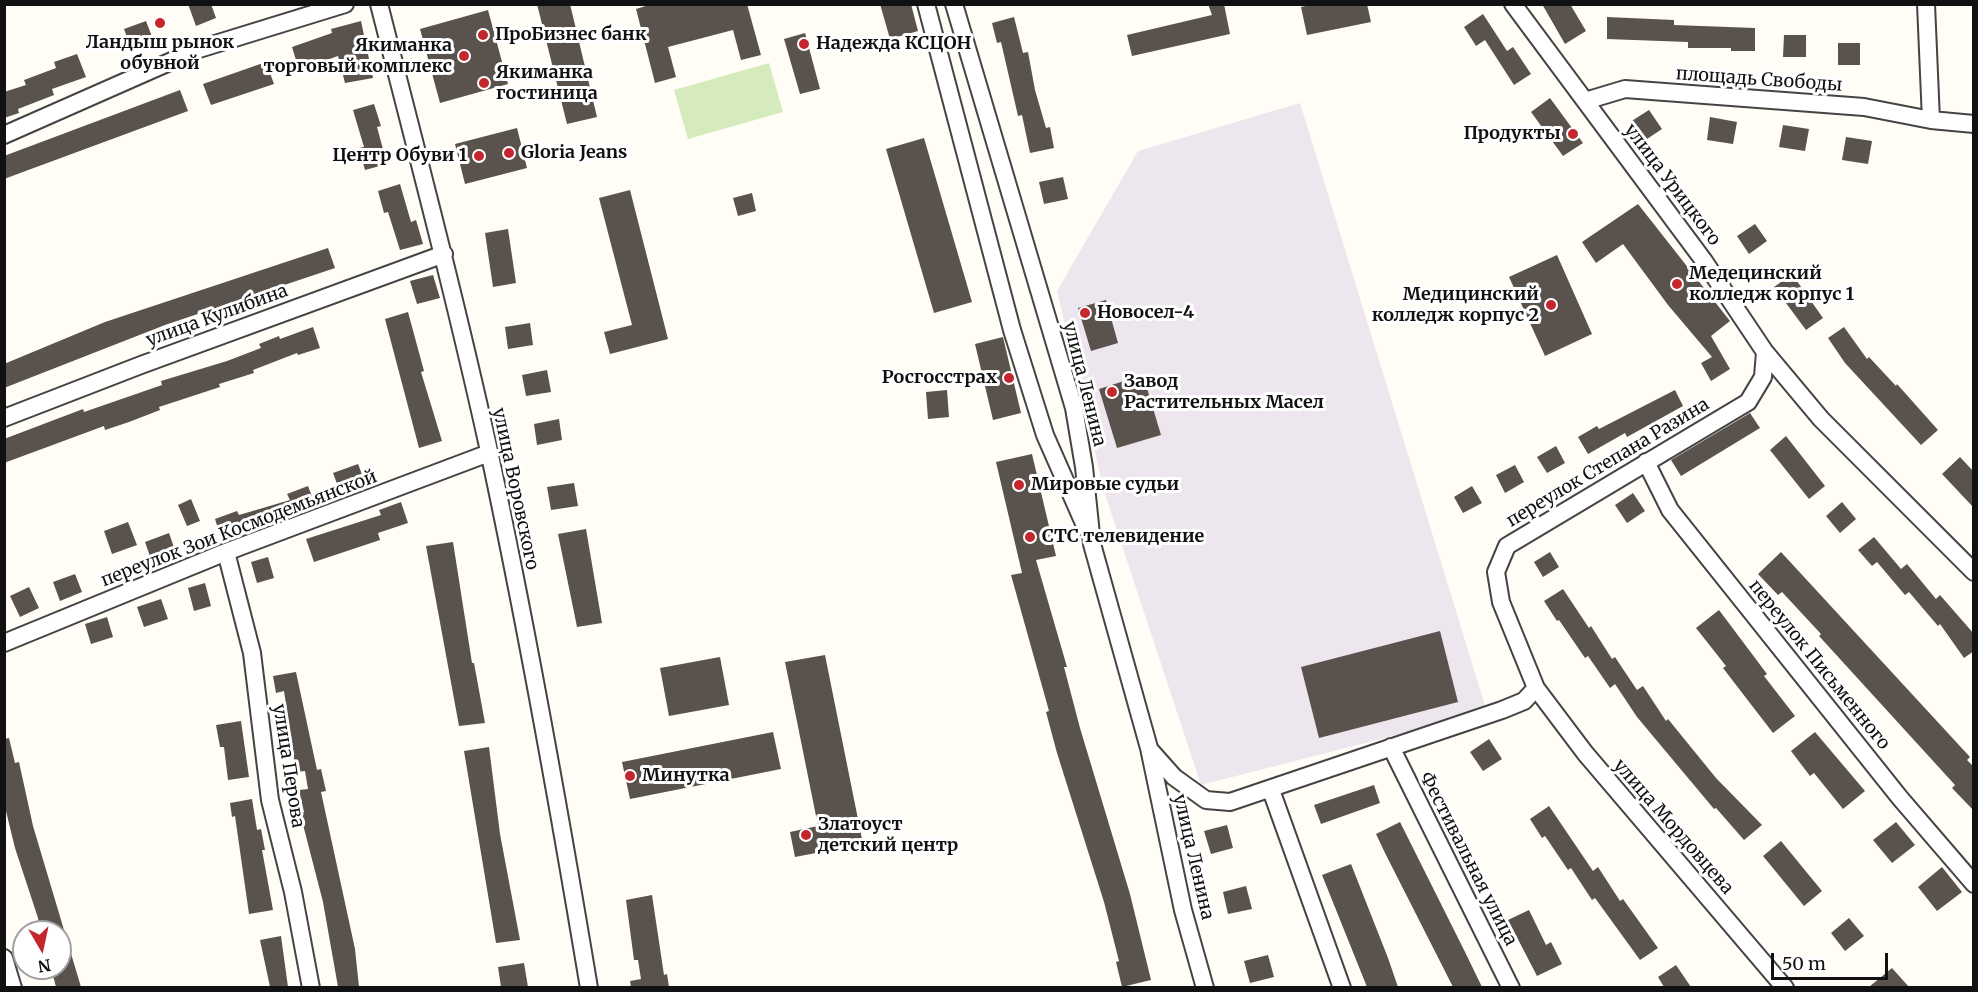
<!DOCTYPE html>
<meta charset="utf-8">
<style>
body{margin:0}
#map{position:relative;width:1978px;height:992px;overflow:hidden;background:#fffdf5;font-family:Merriweather,serif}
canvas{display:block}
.frame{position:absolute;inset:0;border:6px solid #111;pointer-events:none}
.north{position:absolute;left:12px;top:920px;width:60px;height:60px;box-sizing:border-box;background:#fff;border:2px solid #a0a0a0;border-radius:50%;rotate:171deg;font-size:16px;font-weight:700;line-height:24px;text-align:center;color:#111}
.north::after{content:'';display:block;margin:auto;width:21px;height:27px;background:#c4262e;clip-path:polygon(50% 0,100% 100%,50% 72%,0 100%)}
.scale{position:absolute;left:1771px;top:953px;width:117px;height:27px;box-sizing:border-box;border:3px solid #111;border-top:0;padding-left:8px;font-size:18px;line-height:21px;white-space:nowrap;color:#111;-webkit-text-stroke:4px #fff;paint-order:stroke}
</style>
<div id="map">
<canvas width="1978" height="992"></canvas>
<div class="frame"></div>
<div class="north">N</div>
<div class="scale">50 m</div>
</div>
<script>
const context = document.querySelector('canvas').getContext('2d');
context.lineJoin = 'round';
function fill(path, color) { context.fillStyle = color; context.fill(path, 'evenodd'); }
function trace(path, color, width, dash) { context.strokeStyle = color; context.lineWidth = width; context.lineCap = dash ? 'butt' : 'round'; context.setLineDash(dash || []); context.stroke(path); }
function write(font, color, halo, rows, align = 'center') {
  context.font = font + ' Merriweather,serif'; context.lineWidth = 6; context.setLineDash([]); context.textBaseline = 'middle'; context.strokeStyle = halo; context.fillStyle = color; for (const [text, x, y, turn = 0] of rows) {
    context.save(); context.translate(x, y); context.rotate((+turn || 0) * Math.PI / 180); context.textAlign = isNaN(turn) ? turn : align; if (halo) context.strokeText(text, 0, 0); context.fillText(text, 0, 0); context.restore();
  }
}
const industrial = new Path2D(`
 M1300 103 1487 712 1201 785 1104 491 1057 291 1138 151Z`);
const green = new Path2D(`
 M769 63 783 112 688 139 674 90Z`);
const building = new Path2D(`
 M188 4H211L216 18 196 26Z
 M537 4H570L597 117 567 124Z
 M652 4H747L761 55 741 60 733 30 668 47 676 77 655 83 636 9Z
 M880 4H911L918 31 890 39Z
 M1208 4H1224L1230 34 1132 56 1127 35 1212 15Z
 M1314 4H1367L1371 22 1307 35 1301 7Z
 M1542 4H1570L1586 31 1565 44Z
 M488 10 508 84 440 103 420 29Z
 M1483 14 1507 51 1513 47 1531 74 1514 85 1485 40 1476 46 1464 27Z
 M1014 17 1023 53 1028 52 1035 90 1046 128 1050 127 1054 148 1030 153 1022 115 1018 116 1001 42 997 43 992 23Z
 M1607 17 1674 20V25L1755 28V51H1731V48H1688V42L1607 39Z
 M146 21 154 42 132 51 124 29Z
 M361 21 373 78 345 83 338 56 299 70 292 47 332 33 331 29Z
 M805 33 820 89 800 94 784 39Z
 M1784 35H1806V57H1783Z
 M1838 43H1860V65H1838Z
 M77 54 86 77 52 89 54 95 18 109 19 113 4 118V92L26 85 24 80 56 68 54 62Z
 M266 62 274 84 211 105 203 84Z
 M180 90 188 111 4 179V156Z
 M1550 98 1583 143 1563 156 1531 112Z
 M374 104 381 126 377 127 387 164 365 170 359 148 364 147 353 110Z
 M1649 110 1662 129 1644 141 1630 122Z
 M1710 117 1737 122 1733 144 1707 140Z
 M1783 125 1809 129 1805 151 1779 147Z
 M517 128 527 168 465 184 455 144Z
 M1846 137 1872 141 1868 164 1842 160Z
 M924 138 972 302 934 313 886 149Z
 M1063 177 1068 199 1044 204 1039 182Z
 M400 184 411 222 416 220 423 244 400 250 388 212 384 213 378 191Z
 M630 190 668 339 610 354 604 332 632 325 599 198Z
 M752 193 756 211 738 216 733 198Z
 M1638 204 1730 321 1711 336 1730 369 1711 381 1701 363 1712 357 1668 305 1623 244 1596 263 1582 242Z
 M1755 224 1767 241 1749 254 1737 236Z
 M508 229 516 283 493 287 485 233Z
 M328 248 335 268 165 325 4 388V364L105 322Z
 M1557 255 1592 334 1545 356 1509 277Z
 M1792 274 1823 318 1806 330 1774 287Z
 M433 275 440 298 417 304 410 281Z
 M1106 300 1118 343 1091 351 1078 308Z
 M408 312 424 371 421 372 442 441 419 448 385 319Z
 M530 323 533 345 508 349 505 327Z
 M313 327 320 348 298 355 297 353 253 370 254 373 219 384 220 387 159 407 160 410 129 422 105 430 104 426 4 463V439L83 409 84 412 162 385 161 381 227 361 261 348 259 344 279 336 280 339Z
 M1844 327 1867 359 1869 357 1896 386 1897 384 1938 430 1921 445 1845 363 1828 338Z
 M1003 337 1021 413 993 420 975 344Z
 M547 370 551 392 526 396 522 375Z
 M1143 375 1161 435 1117 448 1099 389Z
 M947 390 949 417 928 419 926 392Z
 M1675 390 1683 406 1627 437 1625 433 1588 454 1578 437 1597 426 1599 429Z
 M1750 413 1760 428 1681 476 1671 460Z
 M559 419 562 440 537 445 534 424Z
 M1786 436 1825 486 1809 499 1770 450Z
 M1556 446 1565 463 1547 473 1537 457Z
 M1032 454 1056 556 1036 560 1067 667H1064L1080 728 1130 894 1151 980 1122 987 1116 962 1119 961 1104 902 1057 753 1046 712 1049 711 1011 575 1022 573 996 462Z
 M1960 457 1974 472V508L1942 474Z
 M358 464 367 487 342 497 333 473Z
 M1515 465 1524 482 1505 493 1496 475Z
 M574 483 578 506 551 510 547 487Z
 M308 486 316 507 244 529 245 533 222 541 215 519 237 511 239 515 290 500 287 494Z
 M1472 486 1482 503 1463 513 1454 497Z
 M1633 493 1645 511 1627 523 1615 505Z
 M191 499 200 521 187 526 178 505Z
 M401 502 408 523 378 533 380 540 314 562 306 539 381 515 379 510Z
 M1842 502 1856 519 1840 533 1826 516Z
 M128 522 137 545 112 554 104 531Z
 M586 529 602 623 577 627 558 534Z
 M169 533 177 556 153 565 145 542Z
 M1874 537 1901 569 1907 564 1936 599 1940 595 1974 634V651L1964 658 1940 624 1938 626 1909 592 1905 595 1877 562 1872 566 1858 550Z
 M453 542 472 663H474L485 723 459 726 426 546Z
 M1550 552 1559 567 1543 577 1534 562Z
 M1781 552 1970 757 1967 760 1974 767V811L1952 788 1955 785 1819 636 1821 634 1782 592 1778 595 1758 574Z
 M268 557 274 578 257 583 251 562Z
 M75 574 82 592 60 601 53 582Z
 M205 583 211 606 194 611 188 588Z
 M29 587 39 608 20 617 10 596Z
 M1563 589 1589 628 1591 626 1612 659 1615 657 1637 690 1643 686 1666 721 1668 719 1716 778 1762 825 1744 840 1716 808 1714 809 1637 717 1615 684 1610 688 1588 656 1585 658 1559 620 1557 621 1544 601Z
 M161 599 168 619 144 627 137 607Z
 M1719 610 1767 674 1764 676 1795 716 1773 733 1723 668 1726 666 1696 628Z
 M107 617 113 637 91 644 85 624Z
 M1440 631 1458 702 1319 738 1301 667Z
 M825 655 863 844 795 857 790 832 818 826 785 662Z
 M720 657 729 705 669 716 660 668Z
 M296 672 317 770 321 769 326 791 321 792 355 949 359 987H338L323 902 300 813 304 812 299 790 308 789 305 771 296 772 284 691 276 693 273 676Z
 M241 721 249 777 228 780 224 747H220L216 725Z
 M773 732 781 769 630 799 622 762Z
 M1815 732 1865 791 1843 809 1814 773 1810 776 1791 751Z
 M9 738 15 763 19 762 33 826 81 987H56L51 968H60V932H40L38 918 15 848 4 803V739Z
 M1489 739 1502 759 1483 771 1470 752Z
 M489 747 500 834 520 940 496 943 464 751Z
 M1374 785 1380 803 1321 824 1314 805Z
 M252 799 257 830 261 829 265 850H262L273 910 249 914 235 816 232 817 230 803Z
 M1549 806 1593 871 1598 867 1620 901 1623 899 1658 948 1640 960 1595 898 1592 900 1571 868 1568 870 1545 836 1542 838 1530 819Z
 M1400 822 1465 952 1482 987H1453L1386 855 1376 834Z
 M1896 822 1915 845 1892 863 1873 840Z
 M1227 825 1233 848 1211 854 1204 831Z
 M1781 841 1822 891 1804 906 1763 856Z
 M1351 864 1388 958 1398 987H1367L1322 875Z
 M1942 867 1962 892 1937 911 1918 887Z
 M1246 886 1252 909 1228 914 1223 892Z
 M652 895 664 975 667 974 669 987H631L630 981 641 979 638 960H634L626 900Z
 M1529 910 1546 945 1551 942 1562 964 1537 976 1508 920Z
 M1849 918 1864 936 1845 951 1831 933Z
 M281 936 288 987H270L260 940Z
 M1268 955 1274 977 1250 983 1244 961Z
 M524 963 528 987H501L498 967Z
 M1676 965 1691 987H1664L1658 977Z
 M1892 968 1909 987H1869Z`);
const minor = new Path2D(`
 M379 4C417 153 456 301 489 451 527 629 559 808 589 988
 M926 4 1012 330 1045 435 1086 528
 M954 4 1074 408 1084 467 1092 544 1149 748 1183 910 1205 988
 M1513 4 1704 261 1765 352 1821 419 1974 572
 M1926 4 1931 120
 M1585 101 1625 89 1864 107 1931 120 1974 124
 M4 135 199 49 345 4
 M1765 352 1763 377 1748 402 1507 546 1496 572 1501 602 1536 688 1585 753 1785 988
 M4 418 141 365 444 254
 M1646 462 1670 510 1900 798 1974 884
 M226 552 252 653 270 800 293 892 311 988
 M4 643 226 552 489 453
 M1391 747 1511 988
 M1150 750 1174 777 1206 800 1230 802 1502 710 1524 701 1536 688
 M1271 790 1342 988
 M4 958 13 988`);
const markers = [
 [160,23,6,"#c4262e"],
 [483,35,6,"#c4262e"],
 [804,44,6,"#c4262e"],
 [464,56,6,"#c4262e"],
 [484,83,6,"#c4262e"],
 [1573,134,6,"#c4262e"],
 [509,153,6,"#c4262e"],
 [479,156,6,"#c4262e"],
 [1677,284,6,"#c4262e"],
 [1551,305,6,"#c4262e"],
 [1085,313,6,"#c4262e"],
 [1009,378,6,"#c4262e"],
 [1112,392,6,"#c4262e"],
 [1019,485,6,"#c4262e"],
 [1030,537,6,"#c4262e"],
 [630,776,6,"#c4262e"],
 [806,835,6,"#c4262e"]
];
const poiNames = [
 ["ПроБизнес банк",495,35],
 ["Ландыш рынок",160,43,"center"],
 ["обувной",160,64,"center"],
 ["Надежда КСЦОН",816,44],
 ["Якиманка",452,46,"right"],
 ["торговый комплекс",452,67,"right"],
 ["Якиманка",496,73],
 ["гостиница",496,94],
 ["Продукты",1561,134,"right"],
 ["Gloria Jeans",521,153],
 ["Центр Обуви 1",467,156,"right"],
 ["Медецинский",1689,274],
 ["колледж корпус 1",1689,295],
 ["Медицинский",1539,295,"right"],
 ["колледж корпус 2",1539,316,"right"],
 ["Новосел-4",1097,313],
 ["Росгосстрах",997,378,"right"],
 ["Завод",1124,382],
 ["Растительных Масел",1124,403],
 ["Мировые судьи",1031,485],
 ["СТС телевидение",1042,537],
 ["Минутка",642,776],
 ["Златоуст",818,825],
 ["детский центр",818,846]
];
const streetNames = [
 ["площадь Свободы",1759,80,4],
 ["улица Урицкого",1672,185,53],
 ["улица Кулибина",217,316,-20],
 ["улица Ленина",1084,384,76],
 ["переулок Степана Разина",1608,463,-31],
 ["улица Воровского",515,489,78],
 ["переулок Зои Космодемьянской",239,529,-21],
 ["переулок Письменного",1819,665,51],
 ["улица Перова",288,766,81],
 ["улица Мордовцева",1673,827,49],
 ["улица Ленина",1193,857,77],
 ["Фестивальная улица",1468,859,63]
];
fill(industrial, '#eee6ef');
fill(green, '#d5ebbd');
fill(building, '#5a524d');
trace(minor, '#444', 20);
trace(minor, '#fff', 16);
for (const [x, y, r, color] of markers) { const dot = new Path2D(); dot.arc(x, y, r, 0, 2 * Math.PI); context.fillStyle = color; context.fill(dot); trace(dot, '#fff', 2); }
write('bold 18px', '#111', '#fff', poiNames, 'left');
write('18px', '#111', '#fff', streetNames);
</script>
